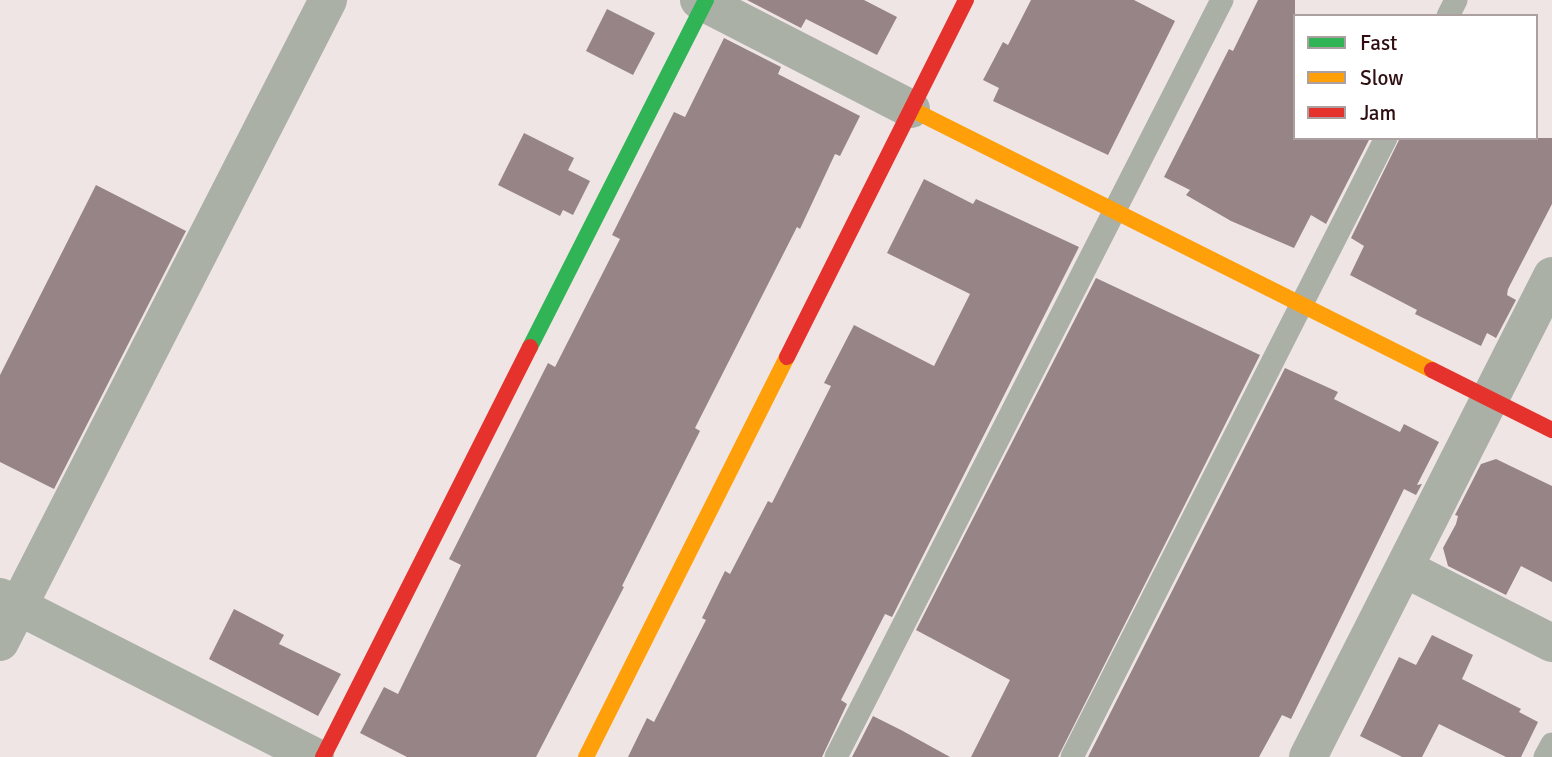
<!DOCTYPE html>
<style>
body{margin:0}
#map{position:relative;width:1552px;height:757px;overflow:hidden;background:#f0e5e5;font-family:Signika,sans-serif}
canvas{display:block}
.legend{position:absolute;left:1293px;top:14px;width:245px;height:126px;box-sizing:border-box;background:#fff;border:2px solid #ac9fa0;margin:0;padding:9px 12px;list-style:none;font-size:21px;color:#2f0e11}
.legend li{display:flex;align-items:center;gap:14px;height:35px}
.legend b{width:35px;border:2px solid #ac9fa0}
</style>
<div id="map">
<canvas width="1552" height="757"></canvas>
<ul class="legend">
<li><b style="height:9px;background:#30b455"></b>Fast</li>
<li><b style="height:9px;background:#ff9f0a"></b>Slow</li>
<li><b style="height:9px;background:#e5322d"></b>Jam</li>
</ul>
</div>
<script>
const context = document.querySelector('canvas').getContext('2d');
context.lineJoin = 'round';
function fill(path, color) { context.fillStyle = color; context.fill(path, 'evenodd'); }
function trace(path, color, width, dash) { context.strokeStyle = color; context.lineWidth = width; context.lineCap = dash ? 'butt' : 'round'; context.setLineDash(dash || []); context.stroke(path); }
const building = new Path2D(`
 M747 0H864L897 17 877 55 806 19 801 28Z
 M1031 0H1134L1175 21 1108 155 993 101 999 88 983 80 1003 42 1008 45Z
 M1258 0H1295V138H1370L1326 224 1311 215 1294 248 1231 221 1186 195 1190 190 1164 177 1229 49 1233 51Z
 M607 9 655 33 633 75 586 51Z
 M724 38 781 67 778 74 860 116 840 156 835 154 800 229 797 227 695 428 700 431 622 586 624 587 536 757H407L360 733 384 687 398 694 461 565 449 559 548 363 555 367 620 239 612 235 674 112 685 117Z
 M524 133 574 158 568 170 590 181 573 215 563 210 560 216 498 185Z
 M1400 138H1552V204L1508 289 1507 295 1516 300 1496 338 1487 333 1481 346 1415 314 1417 310 1350 275 1364 246 1351 238Z
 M924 179 973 204 976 199 1079 247 892 617 885 614 841 700 847 704 822 757H628L647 718 654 722 706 620 702 618 725 571 730 574 768 501 772 503 831 386 824 383 854 325 934 366 970 294 887 253Z
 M96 185 186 231 54 489 0 462V375Z
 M1096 278 1260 355 1058 757H971L1010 680 916 630Z
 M1285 368 1338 392 1334 399 1400 432 1404 424 1439 442 1417 485 1422 484 1416 495 1404 489 1291 719 1282 715 1259 757H1088Z
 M1496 459 1552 486V582L1521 566 1506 595 1448 566 1443 548 1456 524 1458 516 1455 515 1481 464Z
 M234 609 284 635 279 644 341 674 318 716 209 659Z
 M1432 635 1473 655 1462 679 1521 709 1519 712 1538 722 1521 757H1506L1439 724 1422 757H1402L1360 736 1399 657 1416 665Z
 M873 716 901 730 950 757H852Z`);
const lane = new Path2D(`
 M1448 16 1456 0
 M836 757 1222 0
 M1072 757 1386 138
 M1545 757 1552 744`);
const street = new Path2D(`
 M699 0 911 109
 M1404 568 1552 643
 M0 597 315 757
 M0 642 328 0
 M1308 757 1552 276`);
const fast = new Path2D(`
 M530 347 706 0`);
const slow = new Path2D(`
 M911 109 1432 370
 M586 757 787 357`);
const jam = new Path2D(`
 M787 357 966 0
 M1432 370 1552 430
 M323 757 530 347`);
fill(building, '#978486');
trace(lane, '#aab0a5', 23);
trace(street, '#aab0a5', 38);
trace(fast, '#30b455', 16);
trace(slow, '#ff9f0a', 16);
trace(jam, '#e5322d', 16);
</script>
